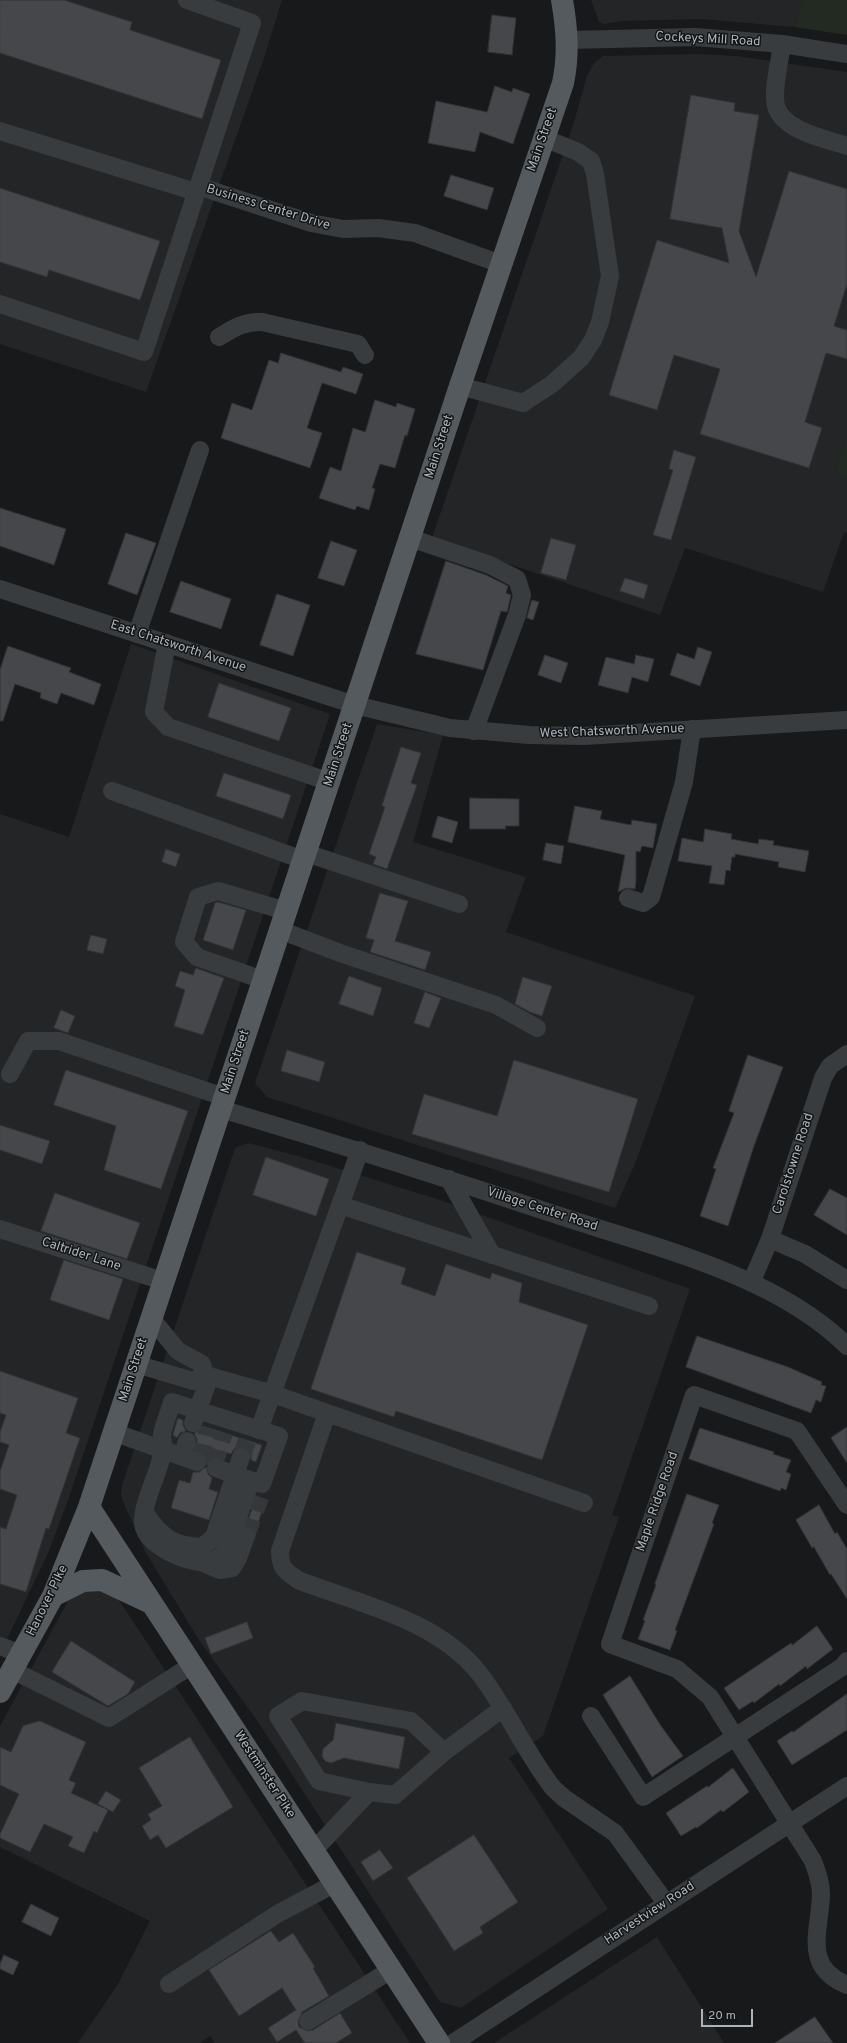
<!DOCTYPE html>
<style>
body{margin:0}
#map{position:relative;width:847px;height:2043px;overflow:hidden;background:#18191a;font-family:Overpass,sans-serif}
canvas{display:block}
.scale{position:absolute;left:701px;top:2009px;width:52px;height:18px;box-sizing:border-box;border:2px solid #abb4ba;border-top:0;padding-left:5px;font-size:12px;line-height:14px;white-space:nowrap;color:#abb4ba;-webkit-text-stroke:3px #131415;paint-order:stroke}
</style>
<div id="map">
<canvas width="847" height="2043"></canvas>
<div class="scale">20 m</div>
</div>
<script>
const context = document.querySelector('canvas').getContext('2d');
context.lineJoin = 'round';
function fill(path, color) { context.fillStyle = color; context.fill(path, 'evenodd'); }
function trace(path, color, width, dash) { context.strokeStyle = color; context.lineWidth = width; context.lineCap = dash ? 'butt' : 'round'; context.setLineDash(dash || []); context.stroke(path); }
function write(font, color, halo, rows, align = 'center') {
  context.font = font + ' Overpass,sans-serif'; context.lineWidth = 3; context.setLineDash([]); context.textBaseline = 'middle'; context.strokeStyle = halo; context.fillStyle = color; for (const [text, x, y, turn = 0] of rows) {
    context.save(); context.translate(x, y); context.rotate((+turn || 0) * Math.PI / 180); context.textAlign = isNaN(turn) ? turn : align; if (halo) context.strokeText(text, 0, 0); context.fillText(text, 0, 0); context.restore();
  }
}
const built = new Path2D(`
 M0 0H282L263 61 146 392 0 344Z
 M591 0H804L794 27 701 19 621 21 604 24 599 22Z
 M696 54 736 56 847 72V533L844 532 823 592 685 548 660 615 432 538 574 122 587 76 594 63 603 56Z
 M131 644 330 714 67 1503 49 1551 0 1654V814L69 837Z
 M377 724 443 735 413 842 526 877 506 932 695 996 635 1164 615 1208 267 1097 255 1083Z
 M248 1143 298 1156 437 1199 690 1289 612 1515 619 1517 543 1736 509 1758 608 1909 461 2008 440 2002 258 1722 199 1640 146 1553 121 1497 122 1485 235 1148Z
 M86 1588 110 1592 119 1600 410 2043H215L210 2036 200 2043H78L118 1984 150 1921 0 1847V1726L69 1599Z
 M657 1937 724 2043H494Z`);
const green = new Path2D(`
 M804 0H847V35L794 27Z
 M847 439V478L836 474Z`);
const building = new Path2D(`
 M0 0H64L132 22 130 30 221 60 202 119 0 53Z
 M492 15 516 18 512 55 488 52Z
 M495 86 512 92 513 88 530 94 513 144 480 132 475 152 428 143 436 101 487 112Z
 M691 95 735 103 734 111 759 115 739 231 756 277 789 171 847 189V284L834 326 847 330V359L826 353 805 422 822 428 809 468 700 434 720 369 674 355 657 410 609 395 657 240 729 263 722 228 670 219Z
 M451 175 494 188 487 210 444 196Z
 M0 188 160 241 140 300 49 270 47 277 0 262Z
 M281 353 341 372 343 367 363 374 356 394 322 383 307 428 322 433 310 468 221 438 232 403 252 410 269 360 278 363Z
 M375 400 396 407 397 403 415 409 407 436 405 435 395 468 380 464 372 488 375 489 369 510 357 506 355 510 319 498 330 467 341 471 353 428 365 432Z
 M674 450 696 457 671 540 653 535 673 470 669 469Z
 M0 508 66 529 54 565 0 546Z
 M126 533 156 543 137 595 108 584Z
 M551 538 576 545 566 580 541 573Z
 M331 541 357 550 344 586 318 578Z
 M446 561 486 575 508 586 506 593 511 595 507 612 501 611 483 670 416 654Z
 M625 578 648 585 644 599 620 591Z
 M181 581 231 599 221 629 170 612Z
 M277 594 310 605 293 656 260 645Z
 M532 600 539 602 533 620 527 618Z
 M8 646 71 668 69 672 101 684 94 705 61 693 57 704 40 698 41 693 15 684 3 721H0V670Z
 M698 647 712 652 700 686 670 675 677 653 694 659Z
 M545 655 568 663 561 683 538 675Z
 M636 655 654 659 648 682 632 677 628 693 598 685 606 657 634 664Z
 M219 683 291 708 279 741 208 717Z
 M401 747 421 753 411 783 417 785 387 869 373 864 376 857 369 854 385 807 382 806Z
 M224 773 291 795 283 819 216 796Z
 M470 798 519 799V826H505L506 829H470Z
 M575 806 602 811 600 819 631 825 632 820 657 824 653 848 642 846 640 852 636 851V880L635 889 626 888 618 892 625 855 568 842Z
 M438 816 458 822 452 843 432 837Z
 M705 829 732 834 731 839 758 844 759 839 774 841 773 845 809 851 805 872 778 867 779 862 735 854V857H732L730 871 726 870 724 885 709 883 712 866 678 861 682 838 703 842Z
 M546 843 564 846 561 864 543 860Z
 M166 849 180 854 176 867 162 862Z
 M380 893 408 901 395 941 431 952 425 970 370 952 374 940 366 938Z
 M218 902 246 910 233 950 203 940 215 903Z
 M91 935 107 939 103 954 87 950Z
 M196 968 224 978 203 1035 174 1026 185 990 175 986 180 971 193 975Z
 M349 976 382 988 373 1016 339 1004Z
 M523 977 552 986 542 1016 530 1012 515 1004Z
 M425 992 441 998 429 1028 414 1023Z
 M61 1010 75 1016 68 1033 54 1028Z
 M287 1050 325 1062 319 1082 281 1071Z
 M748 1055 783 1067 754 1146 728 1226 700 1216 716 1169 713 1168 734 1113 729 1111Z
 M514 1060 638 1099 609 1192 412 1134 424 1094 497 1116Z
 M66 1070 188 1111 161 1189 104 1170 116 1126 54 1105Z
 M0 1125 50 1141 42 1164 0 1150Z
 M266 1157 329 1179 316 1216 253 1195Z
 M830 1189 847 1198V1235L814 1215Z
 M55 1193 140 1223 127 1259 41 1231Z
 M357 1252 406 1268 401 1284 435 1296 446 1264 490 1279 492 1273 522 1283 519 1302 588 1325 542 1460 396 1411 394 1417 311 1389Z
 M64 1260 123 1279 109 1320 50 1300Z
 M697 1336 788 1367 822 1382 821 1385 826 1386 821 1402 816 1400 811 1413 686 1367Z
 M0 1371 78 1398 66 1433 80 1438 49 1529 46 1528 26 1592 0 1584V1527L6 1529 17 1495 0 1489V1471L9 1445 0 1442V1432L6 1415 0 1413Z
 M178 1418 183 1420V1425L186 1431 180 1433 177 1438 173 1435Z
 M203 1426 262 1445 256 1462 251 1460V1455L249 1450 239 1447 234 1449 231 1454 221 1451 219 1458H214L207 1463 205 1456 200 1452 202 1445 197 1444V1439L194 1433 199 1431Z
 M847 1427V1463L831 1438Z
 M700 1428 774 1452 773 1454 791 1460 786 1472 791 1474 786 1490 781 1488 780 1491 689 1459Z
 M206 1467 208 1474 212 1478 209 1489 218 1492 209 1520 171 1508 179 1480 190 1483 193 1472H199Z
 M687 1494 719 1505 712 1523 714 1524 675 1630 677 1631 670 1650 638 1639 645 1621 643 1620 656 1585 655 1584Z
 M257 1496 266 1500 255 1532 250 1526H246Z
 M819 1505 835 1534 837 1532 847 1549V1599L831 1574 830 1575 814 1547 812 1548 796 1520Z
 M247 1622 253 1638 211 1654 205 1638Z
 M817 1626 833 1649 807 1669 806 1666 780 1686 779 1684 754 1703 753 1701 739 1710 724 1688 791 1643 792 1645Z
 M71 1641 135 1682 128 1694 108 1706 52 1672Z
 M630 1676 661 1726 683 1756 652 1777 603 1695Z
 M847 1694V1730L792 1765 777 1741 792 1731 793 1732Z
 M40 1721 86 1742 69 1780 76 1783 71 1793 108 1810 97 1833 94 1831 84 1853 68 1846 73 1837 44 1824 30 1852 0 1838V1834L19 1794 0 1785V1747L11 1752 23 1726Z
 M336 1723 405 1737 399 1769 344 1758 331 1763 325 1761 322 1756 323 1749 333 1740Z
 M190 1737 233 1807 166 1848 158 1835 150 1840 142 1826 151 1820 148 1814 162 1806 139 1768Z
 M733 1768 749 1792 723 1812 721 1810 697 1828 696 1827 681 1836 666 1813 707 1786 708 1787Z
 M106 1791 121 1800 113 1812 98 1804Z
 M474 1835 518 1902 480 1927 483 1933 454 1951 407 1878Z
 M380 1850 393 1868 373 1881 361 1862Z
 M31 1904 59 1918 51 1936 22 1922Z
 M271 1931 279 1942 293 1933 315 1967 313 1968 329 1996 302 2012 298 2021 299 2027 308 2031 313 2030 340 2013 352 2033 336 2043H305L296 2030 277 2042 268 2028 296 2010 282 1988 239 2016 209 1970Z
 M4 1955 19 1962 13 1975 0 1969V1964Z
 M815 2017 833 2043H775Z`);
const minorTunnel = new Path2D(`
 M241 1457 247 1441
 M200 1462 208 1428
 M213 1467 224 1433
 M246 1536 260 1497`);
const minor = new Path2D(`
 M568 40 695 37 782 44 847 54
 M782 44C780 61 772 90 776 106 783 131 826 139 847 146
 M0 131 196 192
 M198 186 311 223 343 229 378 228 415 233 501 264
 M0 304 144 352 252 23 187 0
 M219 337C234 328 245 321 262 322L358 344 365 355
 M460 386 523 403 552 384 581 358 593 340 600 322 610 276 595 174 591 161 578 152 544 138
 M410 538 490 565 517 579 522 595 517 615 474 731
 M0 589 355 705 450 728 529 735 584 736 847 720
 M137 634 200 450
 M167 643 154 712 168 727 330 782
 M112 791 303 860
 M306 853 459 904
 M628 898 643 903 651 897 684 782 692 729
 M280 930 340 953 496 1005 537 1028
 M263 980 197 957 184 942 198 897 218 891 286 911
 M10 1074 28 1041H59L224 1097
 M221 1109C335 1143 449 1179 563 1217 657 1248 775 1275 847 1346
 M449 1179 492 1255
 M340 1205 649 1306
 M0 1229 163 1281
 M770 1239 805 1254 847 1280
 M751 1283 770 1239 823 1078 830 1066 847 1054
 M151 1318 178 1351 202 1364 205 1375
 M136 1364 193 1381 205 1375 273 1394 584 1503
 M327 1413 280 1551C280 1568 284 1570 298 1580 359 1604 436 1619 479 1673 507 1709 525 1752 553 1788L564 1798 615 1833 666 1903
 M193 1423 210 1376
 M259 1430 360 1150
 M113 1432 197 1462
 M182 1456 187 1441
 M216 1468 235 1475 241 1457
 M847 1505 797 1431 694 1395 610 1644 677 1669 710 1697 813 1861C817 1872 821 1882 821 1894 820 1931 802 1967 847 1985
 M145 1513C161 1537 173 1546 202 1547L214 1537 235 1475 262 1484 279 1436 172 1402C169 1413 164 1424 162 1434 162 1439 164 1445 163 1450 160 1472 142 1502 143 1523 145 1542 171 1554 186 1559 203 1564 214 1565 226 1550L251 1481
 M203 1563 220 1570 232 1568 238 1558 246 1536
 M0 1646 21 1654
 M12 1670 109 1718 192 1665
 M591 1716 643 1797 842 1667 847 1661
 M444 1752 503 1708
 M313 1851 369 1792 395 1795 444 1752 411 1721 302 1701 278 1716 319 1781 369 1792
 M169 1984 279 1913 334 1884
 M308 2021 391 1970
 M453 2043 847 1786`);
const major = new Path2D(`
 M89 1507 439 2043
 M53 1596 83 1581 102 1580 151 1603
 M0 1692 53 1596 89 1507 460 386 563 83C569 54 567 29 562 0`);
const streetNames = [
 ["Cockeys Mill Road",708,40,3],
 ["Main Street",543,140,-71],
 ["Business Center Drive",268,208,17],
 ["Main Street",440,447,-72],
 ["East Chatsworth Avenue",178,647,18],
 ["West Chatsworth Avenue",612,732,-2],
 ["Main Street",339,755,-72],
 ["Main Street",236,1062,-72],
 ["Carolstowne Road",794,1164,-72],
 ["Village Center Road",542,1210,18],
 ["Caltrider Lane",81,1255,18],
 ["Main Street",134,1370,-72],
 ["Maple Ridge Road",658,1502,-71],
 ["Hanover Pike",48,1601,-64],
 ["Westminster Pike",264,1775,57],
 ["Harvestview Road",650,1914,-33]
];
fill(built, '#242527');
fill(green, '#232a22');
fill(building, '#45474a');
trace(building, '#323336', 1);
trace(minorTunnel, '#35383a', 18, [18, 9]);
trace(minor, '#393c3f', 18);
trace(major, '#555a5e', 22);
write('13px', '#abb4ba', '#131415', streetNames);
</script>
